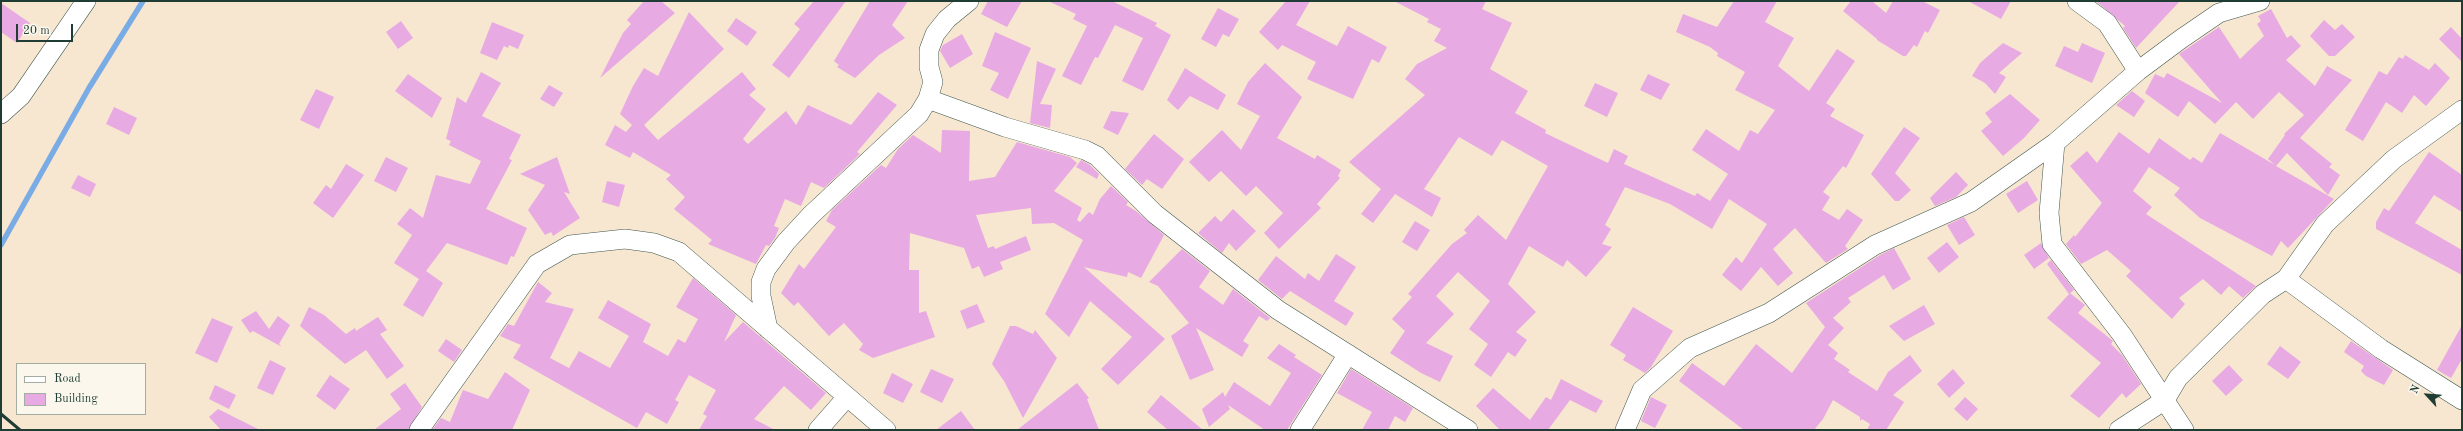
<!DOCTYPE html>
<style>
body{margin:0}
#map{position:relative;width:2463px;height:431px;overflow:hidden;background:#f7e6d0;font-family:"Old Standard TT",serif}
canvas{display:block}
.frame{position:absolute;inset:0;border:2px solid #1f3d34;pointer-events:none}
.legend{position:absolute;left:16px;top:363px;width:130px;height:52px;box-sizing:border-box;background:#fbf7ec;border:1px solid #a3ada2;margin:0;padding:5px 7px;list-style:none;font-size:12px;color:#1f3d34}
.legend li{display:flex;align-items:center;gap:8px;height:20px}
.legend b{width:20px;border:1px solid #a3ada2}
.north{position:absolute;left:2407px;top:375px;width:40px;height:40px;-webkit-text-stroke:3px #fbf7ec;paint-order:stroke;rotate:296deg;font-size:11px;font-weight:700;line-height:16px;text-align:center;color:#1f3d34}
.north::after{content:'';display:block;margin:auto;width:14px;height:18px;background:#1f3d34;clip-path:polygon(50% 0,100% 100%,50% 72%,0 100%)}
.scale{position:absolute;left:16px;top:24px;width:57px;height:18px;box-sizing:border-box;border:2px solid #1f3d34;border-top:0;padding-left:5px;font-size:12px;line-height:14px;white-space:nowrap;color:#1f3d34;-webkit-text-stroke:3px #fbf7ec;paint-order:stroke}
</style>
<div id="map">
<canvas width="2463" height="431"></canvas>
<div class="frame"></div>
<ul class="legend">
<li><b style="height:5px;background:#fff"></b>Road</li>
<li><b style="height:11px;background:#e8aae3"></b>Building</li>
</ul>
<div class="north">N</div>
<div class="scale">20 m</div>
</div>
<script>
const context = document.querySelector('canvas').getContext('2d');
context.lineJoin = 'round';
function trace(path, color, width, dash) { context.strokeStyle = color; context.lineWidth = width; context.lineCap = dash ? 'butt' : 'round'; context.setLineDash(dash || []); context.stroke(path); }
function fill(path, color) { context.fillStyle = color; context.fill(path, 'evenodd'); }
const stream = new Path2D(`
 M1 245 89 88 143 1`);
const building = new Path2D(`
 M644 1H661L675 13 600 78 623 33 631 24 627 20Z
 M814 1H846L789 78 772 65 800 29 794 24Z
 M870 1H908L892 25 905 38 879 55 855 78 837 67 839 65 834 61Z
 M988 1H1022L1007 27 981 14Z
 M1048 1H1112L1157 23 1155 26 1171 35 1143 91 1122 81 1143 38 1115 25 1098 58 1095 57 1081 85 1062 76 1087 26 1073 19 1076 14Z
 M1286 1H1310L1296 25 1337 46 1348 26 1387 47 1379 63 1372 59 1353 99 1307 79 1316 62 1282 45 1278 50 1259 32Z
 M1394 1H1486L1482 9 1512 23 1490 69 1528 91 1515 113 1546 130 1545 133 1608 163 1614 149 1628 156 1624 164 1695 196 1697 193 1710 201 1728 174 1692 150 1706 129 1739 151 1750 130 1758 134 1775 110 1735 90 1745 72 1717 56 1718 53 1710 47 1676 32 1683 14 1717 27 1734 1H1777L1765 22 1794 38 1778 66 1809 91 1837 49 1855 61 1826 103 1835 109 1830 116 1864 135 1846 168 1843 166 1823 192 1830 197 1822 210 1839 220 1847 209 1863 220 1845 246 1848 249 1826 263 1795 228 1773 249 1793 273 1778 286 1761 267 1741 291 1722 275 1736 257 1742 263 1767 224 1729 199 1712 229 1670 204 1625 187 1605 225 1611 229 1602 244 1612 247 1586 277 1567 260 1563 267 1529 246 1508 284 1536 312 1516 332 1527 340 1515 357 1508 352 1491 377 1474 365 1488 344 1469 329 1490 301 1458 272 1436 296 1454 314 1426 343 1453 356 1440 382 1421 373 1390 353 1405 331 1392 319 1412 297 1408 294 1452 244 1467 233 1464 230 1478 215 1506 240 1548 166 1502 140 1492 156 1459 137 1424 189 1441 198 1432 217 1395 194 1373 223 1361 214 1381 189 1349 162 1425 95 1405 79 1417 64 1447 48 1434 41 1441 29 1427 22 1429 19Z
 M1851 1H1872L1886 13 1893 1H1922L1940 10 1928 33 1925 31 1917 47 1914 45 1906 56H1903L1877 40V39L1843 11Z
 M1968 1H2011L2001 19Z
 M2096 1H2180L2136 48 2123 28 2125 26Z
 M1 3 30 23 17 43 1 32Z
 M1218 8 1239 19 1229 37 1223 34 1216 47 1201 39Z
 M2271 9 2287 38 2291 35 2301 46 2286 60 2315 86 2327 66 2352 80 2300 138 2332 164 2329 167 2340 175 2328 195 2287 153 2276 166 2334 199 2288 248 2281 241 2272 256 2200 218 2174 195 2180 188 2149 167 2133 191 2152 207 2146 214 2256 286 2243 298 2229 286 2221 295 2203 279 2179 298 2185 304 2172 319 2126 276 2131 271 2107 250 2081 264 2066 244 2074 235 2075 237 2102 203 2070 166 2087 151 2097 163 2119 132 2149 154 2159 138 2190 160 2193 157 2202 163 2220 133 2275 165 2268 159 2285 135 2284 134 2304 115 2279 92 2253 119 2236 102 2215 124 2189 101 2178 117 2145 93 2155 74 2164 78 2167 73 2222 103 2179 54 2219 27 2240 59 2264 36 2257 24 2261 21 2258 16Z
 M689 12 724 49 644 125 658 140 742 72 756 89 749 95 766 109 743 139 748 144 786 111 796 125 808 105 851 125 878 92 897 105 857 152 860 154 824 188 811 182 801 206 785 199 774 226 779 228 775 238 769 246 766 245 756 264 708 244 712 240 674 209 685 197 666 179 671 175 633 152 630 158 605 145 615 125 626 132 632 125 620 114 633 86 644 68 658 76Z
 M736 18 757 32 747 46 727 31Z
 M2324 20 2335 30 2342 24 2355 37 2335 56H2329L2310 36Z
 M401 21 413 38 398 49 386 32Z
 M492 22 524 35 518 49 509 45 508 48 504 46 497 60 480 53Z
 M2451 27 2462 39V62L2439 39Z
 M995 32 1031 48 1008 99 990 90 999 73 982 66Z
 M962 34 973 54 950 68 940 51 943 45Z
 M2003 43 2022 53 1999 73 2006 77 1995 94 1985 83 1972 76 1980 63Z
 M2082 43 2105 53 2092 83 2055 66 2064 46 2078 52Z
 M2405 55 2429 70 2435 63 2450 78 2426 106 2414 95 2402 113 2386 102 2363 141 2345 130 2379 71 2387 75 2399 57 2403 59Z
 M1037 61 1056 69 1040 104 1052 105 1050 128 1030 123Z
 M1265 63 1302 97 1277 138 1315 159 1317 155 1341 170 1338 176 1340 178 1317 204 1321 208 1279 249 1264 233 1283 213 1256 186 1246 196 1221 171 1209 182 1189 162 1222 130 1241 150 1260 116 1237 104 1248 82Z
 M1185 68 1226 95 1218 110 1190 96 1178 110 1167 100Z
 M481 72 501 83 482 116 521 135 509 159 512 160 486 209 527 228 514 257 511 256 507 265 447 243 426 271 443 283 423 317 403 305 419 279 394 263 412 235 397 224 410 208 423 218 436 175 470 184 481 161 449 145 451 141 446 139 457 97 466 103Z
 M408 74 442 98 432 118 395 91Z
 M1648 74 1670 84 1661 100 1640 90Z
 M1595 83 1618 93 1607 117 1584 106Z
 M549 85 563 93 554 107 540 99Z
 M316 89 334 97 319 129 300 120Z
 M2132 91 2145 101 2134 117 2116 105Z
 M2010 94 2040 120 2024 138 2003 156 1981 131 1992 122 1985 113Z
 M114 107 137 118 129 135 106 124Z
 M1111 111 1129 113 1118 135 1103 128Z
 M1904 127 1920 138 1895 173 1911 190 1899 201H1895L1871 174Z
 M942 130 970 131 969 181 995 177 1017 142 1070 157 1077 163 1054 191 1082 208 1077 220 1080 222 1089 212 1093 215 1100 199 1111 186 1128 202 1126 205 1136 211 1164 235 1141 278 1128 272 1127 277 1084 267 1165 339 1118 385 1101 369 1132 337 1090 301 1069 337 1045 314 1083 240 1054 223 1032 224 1031 208 976 215 988 248 994 246 995 249 1026 236 1031 250 1000 262 1003 269 984 277 979 266 972 269 964 248 910 233 909 270H919V313L926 311 935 337 873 358 859 350 863 344 844 323 829 336 798 302 794 306 781 293 799 264 804 269 836 227 826 221 832 210 881 165 886 168 898 149 913 135 941 153Z
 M1154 134 1184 159 1162 189 1147 179 1142 185 1125 169Z
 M2429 152 2462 175V212L2434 195 2415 223 2462 250V275L2376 229V222L2384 208 2389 211Z
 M386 157 408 168 396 192 374 181Z
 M557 157 570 194 564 192 580 218 553 236 551 232 545 235 528 210 545 185 520 174Z
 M1081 160 1090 165 1099 174 1097 179 1076 167Z
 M346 164 364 175 333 218 313 203 326 185 331 189Z
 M1956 172 1968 185 1956 197 1935 206 1930 198Z
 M78 175 96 184 90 197 71 188Z
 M607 181 625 185 619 207 602 202Z
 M2027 181 2038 200 2018 213 2006 194Z
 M1233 209 1256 231 1236 251 1229 243 1222 253 1198 233 1215 216 1221 222Z
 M1964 217 1975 235 1959 245 1947 225Z
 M1415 221 1430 230 1417 251 1402 242Z
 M1947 242 1959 257 1939 273 1927 258Z
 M2041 243 2049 258 2034 269 2024 255Z
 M1894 248 1911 279 1893 290 1884 275 1848 298 1851 302 1833 318 1844 328 1828 345 1838 353 1834 359 1850 370 1848 372 1877 391 1888 372 1910 355 1922 371 1893 395 1904 402 1886 430H1867L1870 424 1862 419 1860 421V417L1833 400 1823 419 1814 430H1744L1679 381 1692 363 1724 386 1756 344 1792 373 1825 327 1806 303 1880 255Z
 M1182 249 1210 271 1199 287 1223 305 1233 289 1270 318 1267 321 1259 316 1243 341 1249 345 1242 357 1196 328 1214 370 1190 380 1171 336 1189 323 1158 286 1149 282Z
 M1336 254 1356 267 1334 301 1354 313 1346 326 1290 291 1282 299 1258 280 1276 256 1305 279 1308 273 1319 281Z
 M2051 260 2074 290 2069 294 2047 264Z
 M693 278 736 315 724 342 743 322 826 393 811 410 784 386 754 419 775 430H699L707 416 703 414 716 390 689 375 675 400 679 402 667 424 646 412 637 428 513 358 521 345 500 336 508 324 514 326 538 282 552 293 545 302 574 309 550 358 569 368 579 351 610 368 629 336 598 318 608 300 651 324 643 342 668 356 678 339 685 343 698 319 676 307Z
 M2070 293 2085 305 2078 313 2113 341 2111 344 2122 355 2141 384 2126 398 2122 393 2099 418 2070 396 2101 363 2047 318Z
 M977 304 985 322 967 329 960 311Z
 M1924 305 1935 324 1904 341 1889 326Z
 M309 307 324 315 346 334 355 328 356 331 378 317 387 330 380 334 404 366 387 379 366 350 345 364 300 326Z
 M1633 307 1673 331 1651 367 1645 373 1623 360 1626 355 1610 345Z
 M256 311 269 329 278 316 290 325 279 344 282 347 253 331 250 333 241 320Z
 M212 318 233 327 217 363 195 353Z
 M2462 325V359L2451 378 2437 370Z
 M1010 326H1016L1033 334 1035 330 1057 358 1023 418 1004 381 992 364Z
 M446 339 462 350 454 362 438 351Z
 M2351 341 2393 370 2384 385 2366 376 2361 371 2364 366 2344 352Z
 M1279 344 1296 355 1294 357 1322 375 1287 430H1265L1228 405 1230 409 1209 427 1202 409 1223 392 1225 397 1234 382 1270 406 1291 373 1267 358Z
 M2280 346 2301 362 2288 379 2267 364Z
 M270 360 286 368 273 395 257 388Z
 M2229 365 2243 380 2226 396 2212 381Z
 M931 369 954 379 942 403 920 392Z
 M1351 369 1413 408 1405 422 1395 416 1388 430H1362L1372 412 1337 393Z
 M1953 369 1965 383 1949 398 1937 384Z
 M505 372 530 390 512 430H432L441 418 450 422 463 390 488 399Z
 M892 373 913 384 903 403 883 393Z
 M330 375 350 389 335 410 316 396Z
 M1561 379 1603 401 1596 413 1570 400 1548 430H1500L1476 406 1493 388 1530 420 1546 397 1551 400Z
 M405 383 422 407 408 430H374L401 409 390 394Z
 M1077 383 1089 398 1087 399 1099 430H1017Z
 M215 385 236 395 229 409 209 399Z
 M1161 395 1203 430H1168L1147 412Z
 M1651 397 1667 405 1655 428 1641 421Z
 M1965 397 1978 409 1967 421 1954 409Z
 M218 409 260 430H221L209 417Z
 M961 411 975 430H936Z`);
const minor = new Path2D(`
 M2077 1 2107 23 2138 71
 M928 99 1005 127 1085 150 1097 156 1155 214 1278 310 1468 430
 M1 114 21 96 86 1
 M2055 143 2049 213 2052 244 2122 335 2184 430
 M2286 279 2381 349 2462 400
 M768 329 761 296V282L766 269 786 242 811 215 919 114 928 99 933 82 929 67V50L935 34 947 19 969 1
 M419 430 537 264 570 245 625 239 654 243 679 252 886 430
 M818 430 847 397
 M1300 430 1348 354
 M1625 430 1642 390 1690 348 1769 313 1875 245 1971 202 2055 143 2138 71 2181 39 2219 13 2260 1
 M2119 430 2165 400 2178 378 2263 294 2286 279 2325 224 2394 159 2462 110`);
const rail = new Path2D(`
 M1 414 20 430`);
trace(stream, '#79ace5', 5.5);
fill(building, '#e8aae3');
trace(minor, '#3f564b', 20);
trace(minor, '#fff', 19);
trace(rail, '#1f3d34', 3);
</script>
